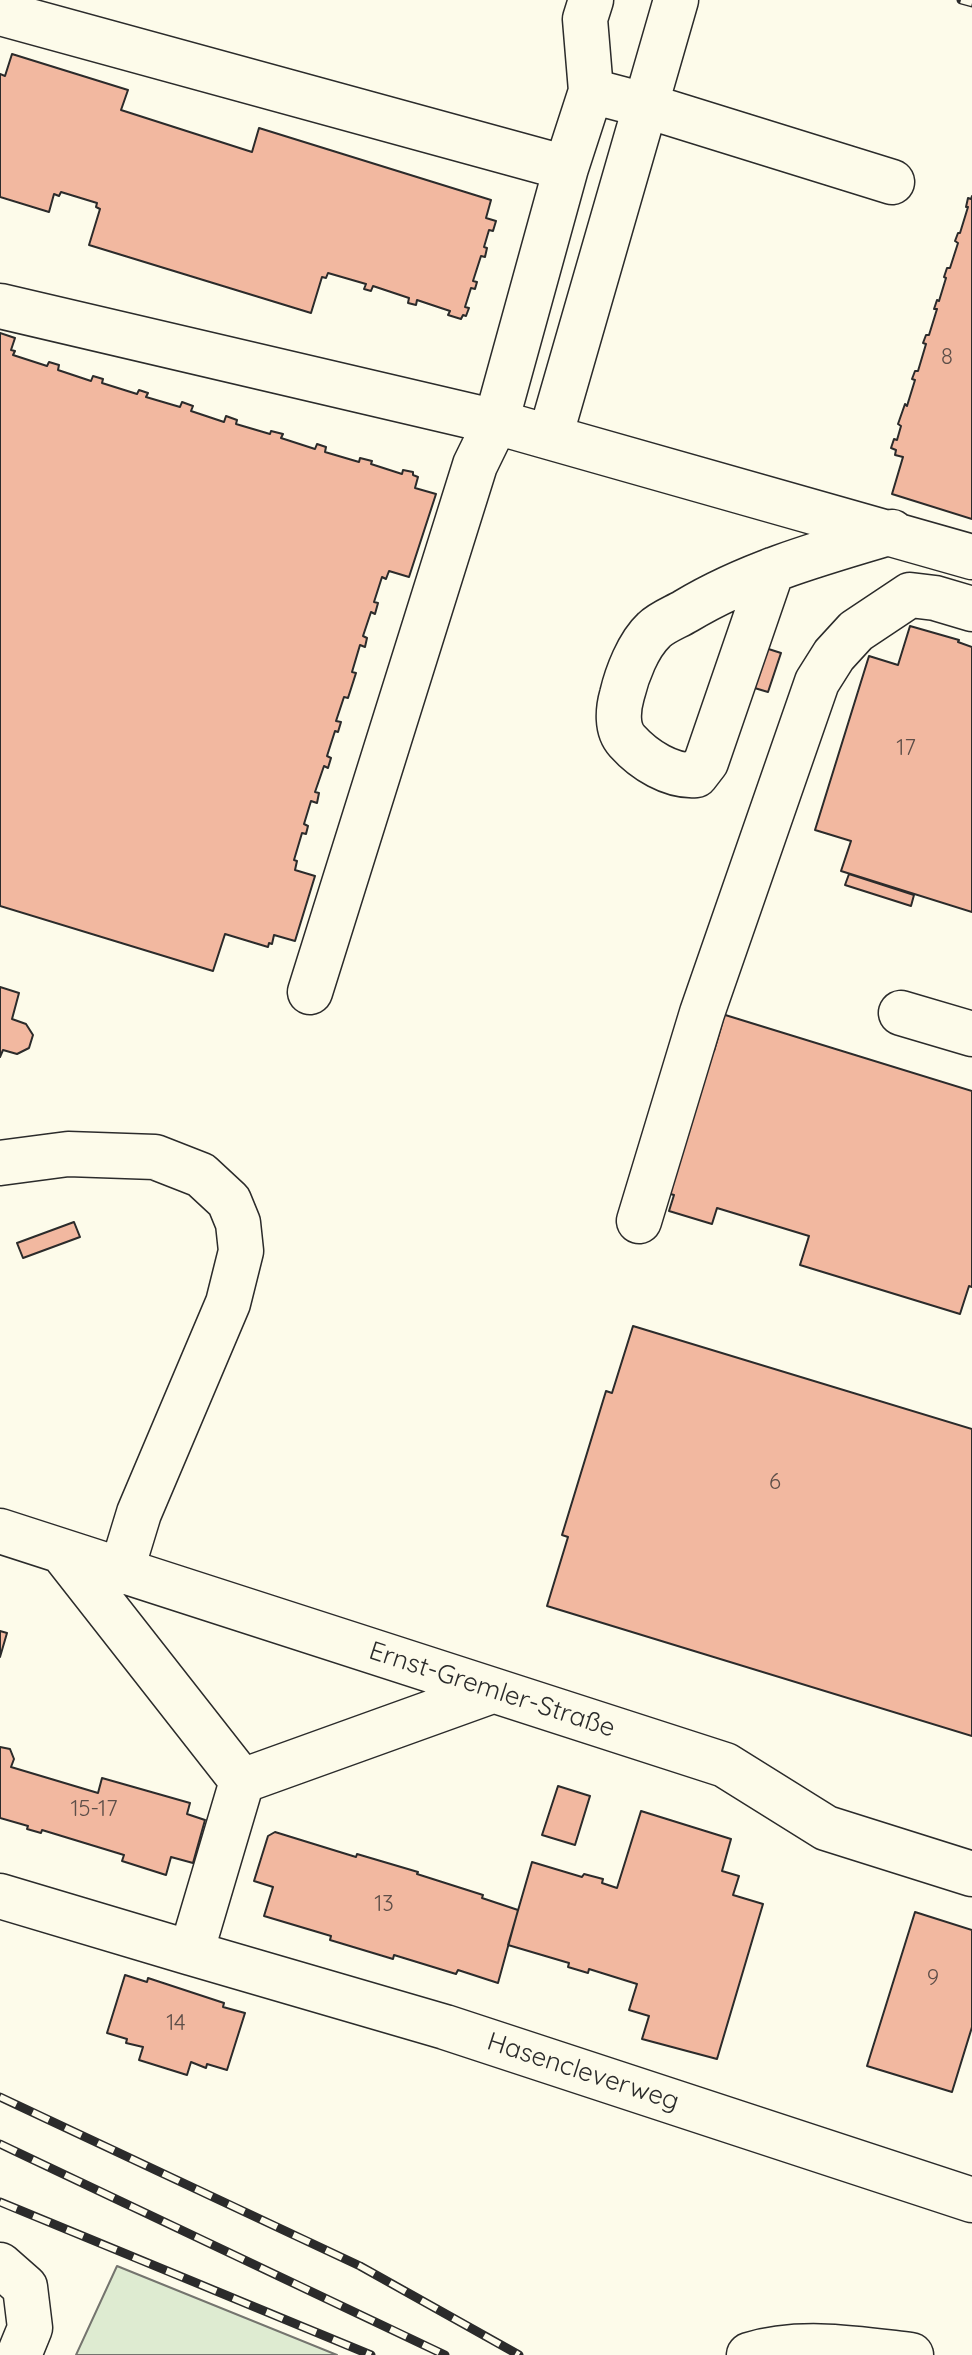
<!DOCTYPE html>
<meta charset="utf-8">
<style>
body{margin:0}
canvas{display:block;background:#fdfbea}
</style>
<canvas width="972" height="2355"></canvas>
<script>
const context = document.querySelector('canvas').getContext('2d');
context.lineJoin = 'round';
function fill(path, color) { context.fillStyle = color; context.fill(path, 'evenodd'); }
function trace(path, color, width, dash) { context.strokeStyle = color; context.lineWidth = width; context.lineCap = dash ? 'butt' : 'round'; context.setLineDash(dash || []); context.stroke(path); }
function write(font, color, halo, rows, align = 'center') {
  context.font = font + ' Quicksand,sans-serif'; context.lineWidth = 6; context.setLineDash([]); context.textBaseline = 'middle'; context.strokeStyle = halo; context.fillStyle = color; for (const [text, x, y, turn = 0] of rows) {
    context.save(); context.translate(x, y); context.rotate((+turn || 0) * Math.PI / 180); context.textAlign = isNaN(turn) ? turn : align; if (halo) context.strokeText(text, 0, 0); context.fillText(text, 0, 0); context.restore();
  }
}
const green = new Path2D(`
 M117 2266 337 2355H76Z`);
const building = new Path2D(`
 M12 54 128 90 121 110 252 152 259 128 491 200 486 218 496 221 493 231 489 230 484 247 487 248 485 257 481 256 473 281 477 282 475 289 471 288 465 307 469 308 466 316 463 315 461 319 448 315 450 311 417 300 416 305 408 303 409 298 373 286 371 291 364 289 366 284 328 273 326 278 322 277 311 313 89 245 100 209 96 207 97 203 61 192 59 196 54 194 49 212 0 197V74L5 76Z
 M972 196V519L892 494 903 457 895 455 896 450 891 448 894 439 897 440 901 426 898 424 905 404 907 406 915 380 912 379 915 371H918L926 344 923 343 926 335H929L937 309H934L937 300 939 301 946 278 944 277 947 268H950L958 243 955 241 958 233H960L968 207H966L968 198 971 199Z
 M0 333 15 338 11 350 15 351 13 355 47 366 49 362 59 365 58 370 91 381 93 376 103 379 102 383 137 394 139 390 148 393 146 397 180 407 182 402 193 406 191 411 224 422 226 416 237 420 236 424 270 434 271 431 283 434 281 438 315 449 317 444 326 447 325 452 359 462 360 458 372 461 371 464 402 474 403 470 413 472V475L418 477 415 488 436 494 409 577 389 571 386 579 382 577 374 602 378 603 375 614 371 612 363 636 367 638 365 647 360 645 352 672 356 673 348 698 344 697 336 721 341 722 338 732 335 731 327 756 331 758 328 768 324 766 315 792 319 793 317 803 311 801 304 824 308 826 306 834 302 833 294 860 297 861 295 870 315 876 295 941 274 935 272 944 269 943 268 947 225 934 213 971 0 906Z
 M910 626 959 640 958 642 972 647V912L841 871 851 841 815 830 869 656 898 665Z
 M753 644 781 653 768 692 741 684Z
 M849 874 914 895 911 906 845 885Z
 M0 987 19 993 12 1019 26 1024 33 1035 29 1048 17 1054 3 1050 0 1057Z
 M722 1014 972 1091V1287L969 1286 960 1314 800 1265 809 1236 717 1208 712 1224 669 1211 674 1195 667 1193 709 1050 714 1051 723 1020 721 1019Z
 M74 1222 80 1237 23 1258 17 1243Z
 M633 1326 972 1429V1736L547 1606 568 1537 562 1535 606 1391 612 1393Z
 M0 1631 7 1633 0 1657Z
 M0 1747 10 1749 14 1759 11 1767 98 1793 102 1778 190 1803 187 1814 205 1820 193 1863 171 1857 166 1875 122 1861 124 1855 42 1830 41 1833 27 1829 28 1826 0 1818Z
 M558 1786 590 1796 575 1845 542 1835Z
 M641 1811 731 1839 722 1871 739 1876 733 1895 763 1904 717 2059 642 2039 649 2016 629 2010 637 1984 589 1969 588 1973 568 1967 569 1963 508 1945 532 1862 582 1877 584 1874 603 1879 602 1883 617 1888Z
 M275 1832 356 1857 357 1854 418 1872 417 1874 483 1895 482 1898 518 1910 498 1983 458 1970 456 1974 394 1955 393 1959 330 1940 331 1936 264 1916 273 1887 254 1881 268 1836Z
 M915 1912 972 1930V2027L952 2092 867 2066Z
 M125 1975 147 1982 148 1978 224 2003 223 2007 245 2013 227 2070 207 2064 206 2068 191 2062 187 2075 139 2060 143 2047 126 2043 127 2039 107 2033Z`);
const minor = new Path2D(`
 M0 13 566 168 496 422 475 465 310 992
 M591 91 644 105 892 182
 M566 168 591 91 585 19 591 0
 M0 306 496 422 972 557
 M550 437 676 0
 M772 570 706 762 696 775C671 777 644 760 627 741 616 729 618 709 622 695 627 674 638 645 654 630 662 622 676 617 686 611 749 573 821 553 892 532
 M901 1013 972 1034
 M0 1163 68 1154 155 1157 201 1175 229 1201 238 1223 241 1251 228 1303 139 1513 121 1572
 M639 1221 702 1013 817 682 834 655 856 631 910 595 935 598 972 609
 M0 1531 725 1765 826 1828 972 1874
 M64 1554 242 1781
 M492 1691 242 1781 191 1953 445 2027 972 2200
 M0 1896 191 1953
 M0 2265 25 2287 30 2328 19 2355`);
const major = new Path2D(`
 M749 2355C800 2339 859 2349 911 2355`);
const rail = new Path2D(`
 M961 0 972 3
 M0 2097 360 2266 519 2355
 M0 2144 445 2355
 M0 2202 371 2355`);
const numberNames = [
 ["8",947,357],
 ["17",906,748],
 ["6",775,1482],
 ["15-17",94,1809],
 ["13",384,1904],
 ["9",933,1978],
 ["14",176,2023]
];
const streetNames = [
 ["Ernst-Gremler-Straße",492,1690,18],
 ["Hasencleverweg",583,2072,18]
];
fill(green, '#deebd1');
trace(green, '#74746e', 2);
fill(building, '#f2b8a0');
trace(building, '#2b2b2b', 2);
trace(minor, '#2b2b2b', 47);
trace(major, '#2b2b2b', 47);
trace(minor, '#fdfbea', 44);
trace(major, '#fdfbea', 44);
trace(rail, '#2b2b2b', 9);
trace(rail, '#fdfbea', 6, [18]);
write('22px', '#5d4e48', null, numberNames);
write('26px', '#2b2b2b', '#fdfbea', streetNames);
</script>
